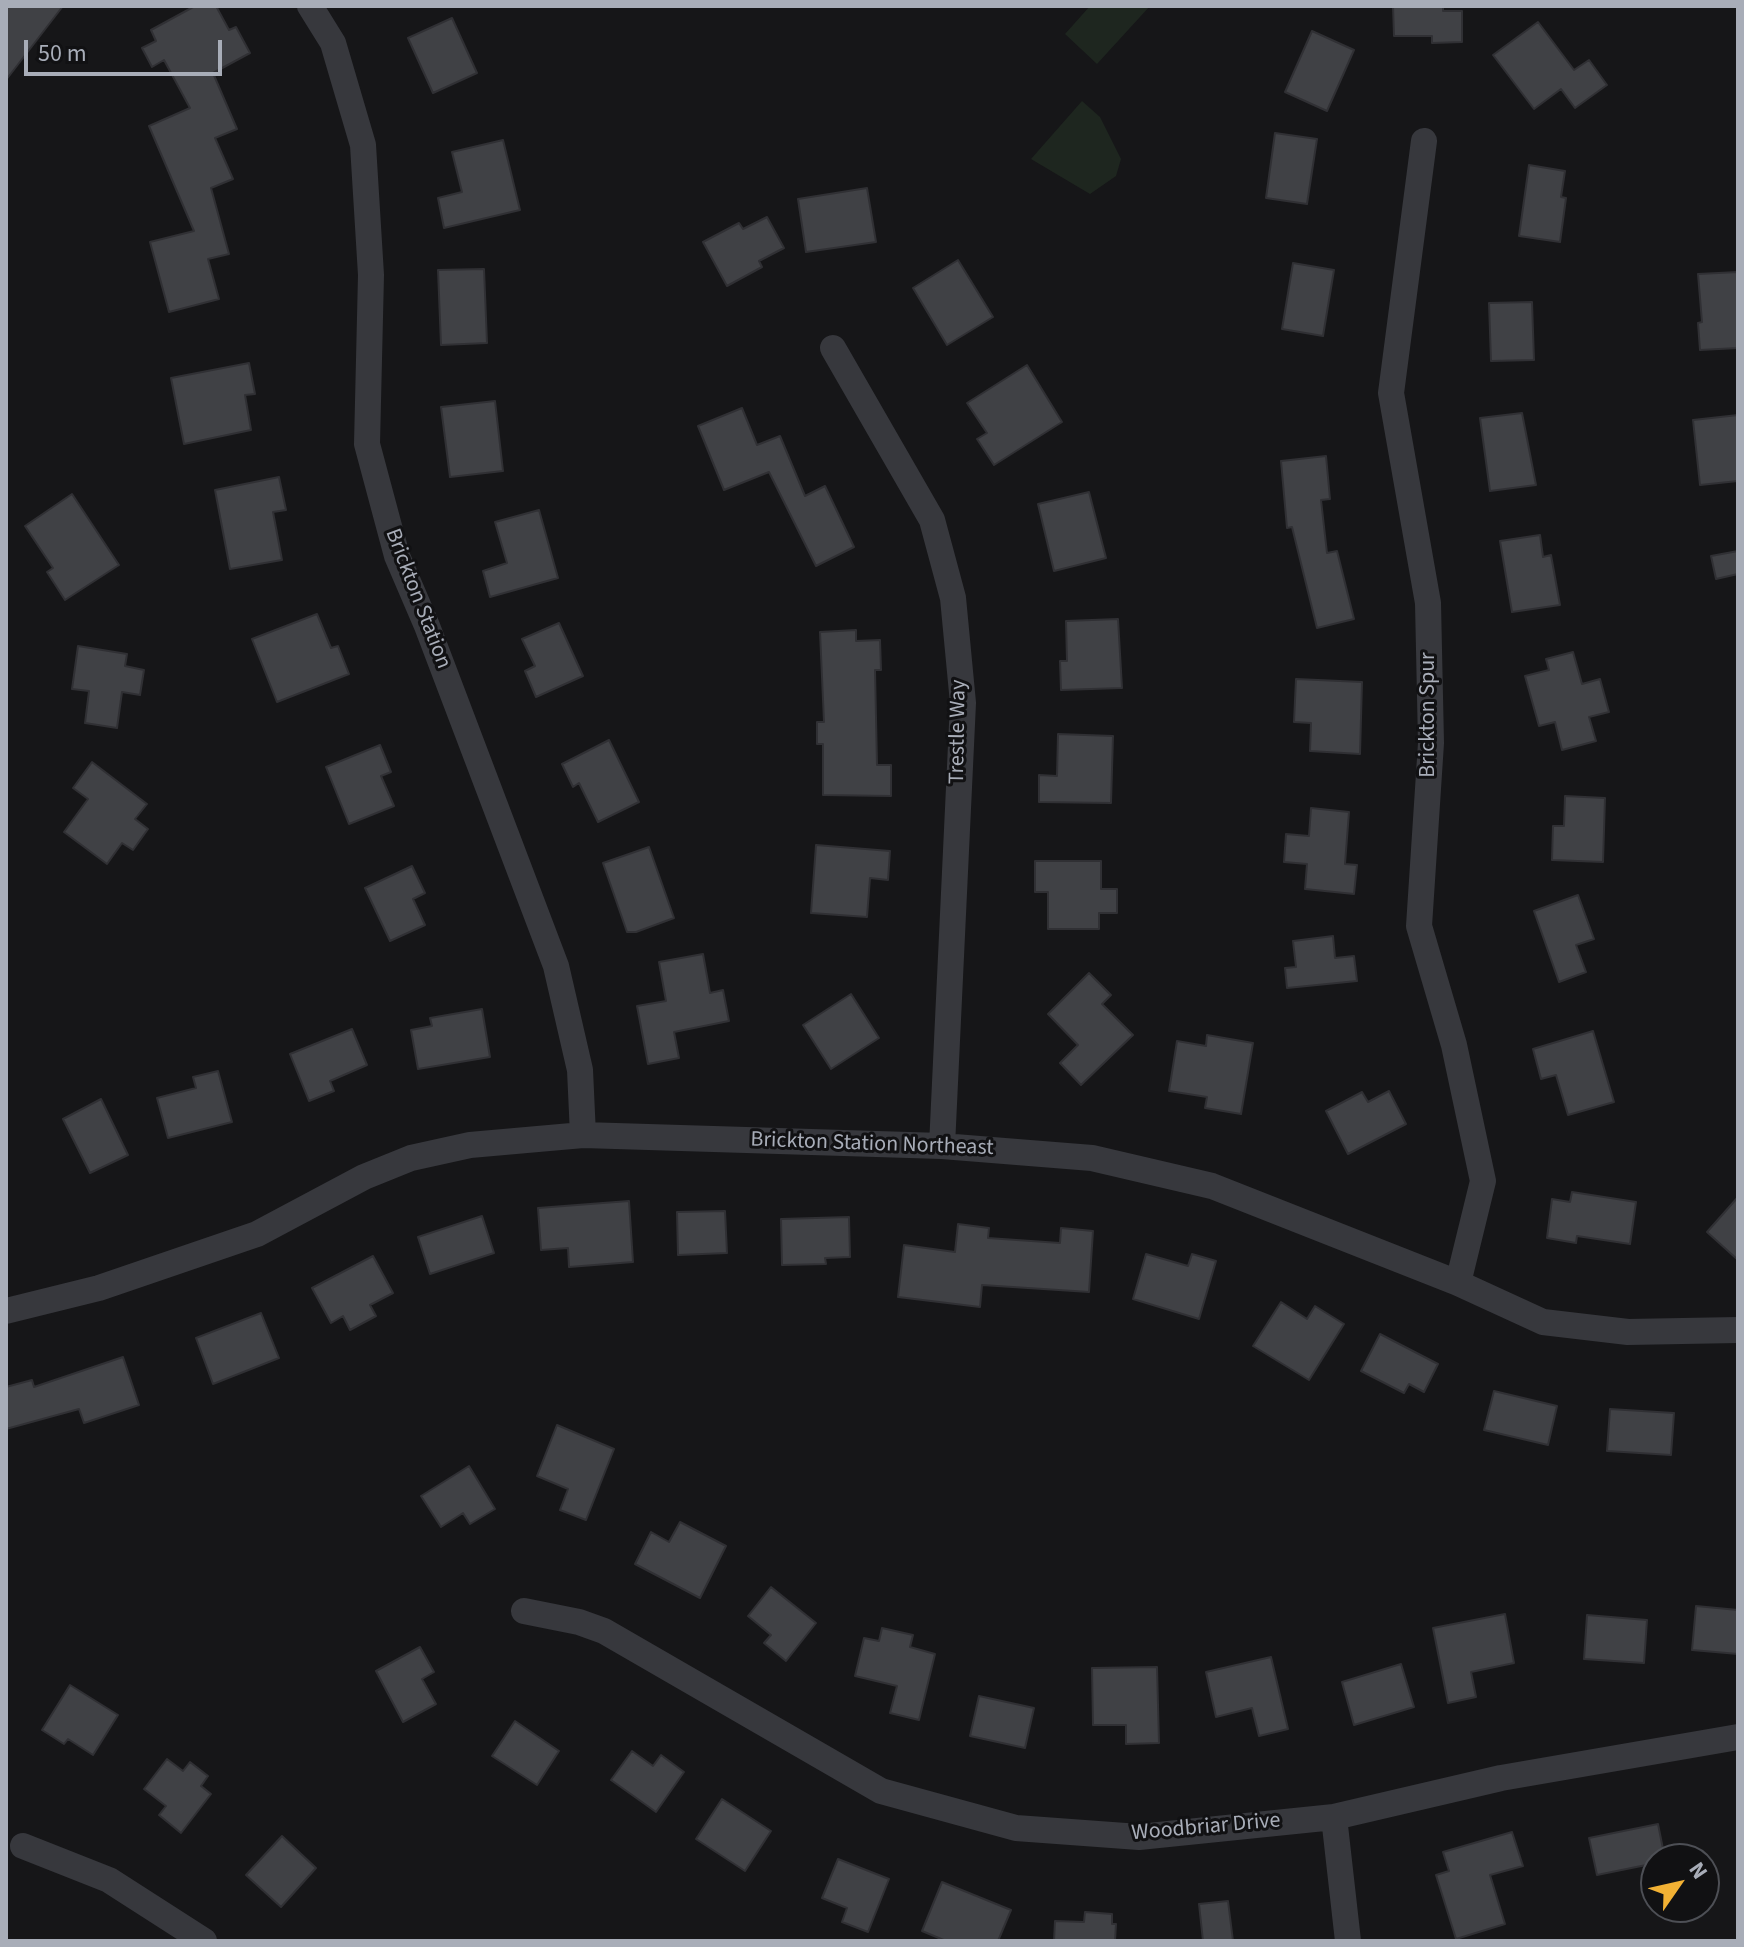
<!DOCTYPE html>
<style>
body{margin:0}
#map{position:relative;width:1744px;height:1947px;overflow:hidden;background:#161618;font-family:"Source Sans 3",sans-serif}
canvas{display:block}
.frame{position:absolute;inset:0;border:8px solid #a8adb8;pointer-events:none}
.north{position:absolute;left:1640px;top:1843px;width:80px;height:80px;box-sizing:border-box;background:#111113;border:2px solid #4d4f55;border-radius:50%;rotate:56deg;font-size:22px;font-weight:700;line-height:32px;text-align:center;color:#a8adb8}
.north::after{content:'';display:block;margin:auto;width:28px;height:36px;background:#f2b134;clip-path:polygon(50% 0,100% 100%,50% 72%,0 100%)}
.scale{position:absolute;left:24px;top:40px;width:198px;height:36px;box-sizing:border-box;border:4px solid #a8adb8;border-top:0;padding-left:10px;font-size:24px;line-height:28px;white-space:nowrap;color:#a8adb8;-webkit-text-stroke:6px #111113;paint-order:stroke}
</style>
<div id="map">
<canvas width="1744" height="1947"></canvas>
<div class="frame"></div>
<div class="north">N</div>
<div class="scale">50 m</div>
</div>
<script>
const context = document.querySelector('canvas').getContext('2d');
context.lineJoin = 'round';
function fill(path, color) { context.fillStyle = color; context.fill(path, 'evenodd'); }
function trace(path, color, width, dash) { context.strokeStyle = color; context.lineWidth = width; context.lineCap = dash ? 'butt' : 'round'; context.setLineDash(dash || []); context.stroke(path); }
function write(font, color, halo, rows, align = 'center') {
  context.font = font + ' "Source Sans 3",sans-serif'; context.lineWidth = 6; context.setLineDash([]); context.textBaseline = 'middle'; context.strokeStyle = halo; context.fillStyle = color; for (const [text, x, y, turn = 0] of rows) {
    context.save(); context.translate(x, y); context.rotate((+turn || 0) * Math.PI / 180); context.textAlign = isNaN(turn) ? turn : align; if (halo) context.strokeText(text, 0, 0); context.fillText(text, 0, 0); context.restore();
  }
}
const green = new Path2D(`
 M1090 6H1150L1097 64 1065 34Z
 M1082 101 1100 117 1121 159 1116 176 1090 194 1031 159Z`);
const building = new Path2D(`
 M6 6H63L6 80Z
 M195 6H216L229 30 236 27 250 53 213 73 237 129 215 138 233 179 211 188 229 254 208 259 219 299 169 312 150 242 194 231 149 126 190 108 164 60 152 67 142 48 156 41 151 30Z
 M1393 6H1443V11H1462V42L1432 43V36H1394Z
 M452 18 477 73 433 93 408 38Z
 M1538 22 1574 70 1589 60 1607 85 1575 108 1561 89 1534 109 1493 55Z
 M1312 31 1354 50 1327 111 1285 92Z
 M1275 133 1317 139 1307 204 1266 198Z
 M503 140 520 210 444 228 438 198 462 192 452 152Z
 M1529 165 1565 171 1561 197 1566 198 1560 242 1519 236Z
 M867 188 876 242 806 252 798 199Z
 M767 217 784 248 759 261 762 267 727 286 703 242 739 223 743 229Z
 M958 260 993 317 947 345 913 288Z
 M1293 263 1334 270 1323 336 1282 329Z
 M484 269 487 343 441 345 438 270Z
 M1738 272V348L1700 350 1698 323 1702 322 1698 274Z
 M1532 302 1534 360 1491 361 1489 303Z
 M249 363 255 394 245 395 251 430 184 444 171 378Z
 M1027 365 1062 422 994 465 977 439 987 433 967 403Z
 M495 401 503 471 450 477 441 407Z
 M742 408 757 445 780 436 805 496 825 486 854 547 816 566 769 472 724 490 698 426Z
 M1522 413 1536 485 1490 491 1480 418Z
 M1738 415V481L1700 485 1693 420Z
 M1326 456 1330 499 1321 500 1327 553 1337 551 1354 619 1317 628 1292 527 1287 528 1281 461Z
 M279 477 286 510 273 512 282 560 230 569 215 490Z
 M1089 492 1106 558 1054 571 1038 504Z
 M72 494 119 565 65 600 47 572 53 568 25 526Z
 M539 510 558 578 490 597 483 571 507 563 495 522Z
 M1540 535 1543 557 1551 555 1560 605 1512 612 1500 541Z
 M1738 551V574L1716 579 1711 556Z
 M317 614 331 648 338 646 349 674 277 702 252 639Z
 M1118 619 1122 688 1061 690 1060 661H1067L1066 621Z
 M559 623 583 676 536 697 525 671 535 666 522 639Z
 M856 630V641L880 640 881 670H875L877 765H891V796L823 795V744H817V722H824L820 632Z
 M78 646 127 654 125 666 144 670 140 695 122 692 117 728 85 723 89 691 72 689Z
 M1573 652 1582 684 1600 679 1609 712 1589 717 1596 741 1562 750 1555 722 1539 726 1525 676 1549 670 1546 659Z
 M1296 679 1362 682 1360 754 1310 751 1311 723 1294 722Z
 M1058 734 1113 736 1111 803 1039 802V775L1057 776Z
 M609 740 639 802 598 822 579 783 573 787 562 764Z
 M380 745 391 772 381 776 394 806 349 824 326 767Z
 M92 762 147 804 135 819 148 829 133 850 122 843 107 864 64 832 88 799 73 788Z
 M1565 796 1605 798 1603 862 1552 860 1553 826H1564Z
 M1311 808 1349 812 1345 864 1357 865 1354 894 1305 889 1307 864 1284 862 1286 834 1309 836Z
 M816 845 890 851 888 880 870 878 867 917 811 913Z
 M649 847 674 918 636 932H627L603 863Z
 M1035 861H1101V889H1117V913H1099V929H1048V892H1035Z
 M412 866 425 893 413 899 425 925 390 941 365 888Z
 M1578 895 1594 939 1576 945 1586 972 1559 982 1534 911Z
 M1333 936 1335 958 1354 956 1357 981 1287 988 1285 968 1296 967 1293 941Z
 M703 954 710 993 723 990 729 1021 674 1032 679 1058 648 1064 637 1006 666 1001 659 962Z
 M1089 973 1111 995 1102 1004 1133 1035 1081 1085 1060 1063 1078 1045 1048 1014Z
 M851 994 879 1038 831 1069 803 1025Z
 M482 1009 490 1057 418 1069 411 1030 432 1026 430 1018Z
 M352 1029 367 1065 330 1081 334 1091 309 1101 290 1054Z
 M1593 1031 1614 1102 1568 1115 1556 1075 1541 1079 1533 1049Z
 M1207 1035 1253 1043 1241 1114 1205 1108 1207 1097 1169 1091 1177 1041 1206 1046Z
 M218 1071 232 1122 168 1138 157 1098 196 1088 193 1077Z
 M1389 1091 1406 1124 1348 1154 1326 1111 1362 1092 1368 1102Z
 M101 1099 128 1155 90 1173 63 1119Z
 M1572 1192 1636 1202 1630 1244 1577 1236 1576 1243 1547 1238 1552 1199 1570 1202Z
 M1738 1197V1260L1707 1232Z
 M629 1201 633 1262 569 1267 568 1248 541 1250 538 1208Z
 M725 1211 727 1253 678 1255 677 1212Z
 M482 1216 494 1253 430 1274 418 1237Z
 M849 1217 850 1257 825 1258 826 1264 782 1265 781 1219Z
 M958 1224 989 1228 988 1238 1060 1243 1061 1228 1093 1231 1089 1292 982 1285 980 1307 898 1297 904 1245 955 1252Z
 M1146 1254 1188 1266 1192 1254 1216 1261 1199 1319 1133 1299Z
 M373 1256 393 1293 370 1305 376 1316 350 1330 343 1316 331 1323 312 1288Z
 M1281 1302 1307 1319 1315 1306 1344 1324 1309 1380 1253 1346Z
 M261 1313 279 1358 213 1384 196 1338Z
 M1380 1334 1438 1364 1424 1392 1409 1384 1404 1393 1361 1371Z
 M123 1357 139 1405 84 1423 79 1409 6 1429V1387L32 1380 34 1387Z
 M1494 1391 1557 1406 1548 1445 1484 1430Z
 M1610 1409 1674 1413 1671 1455 1607 1451Z
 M557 1425 614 1449 586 1520 560 1510 568 1489 537 1476Z
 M469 1466 495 1509 470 1524 463 1513 441 1527 421 1496Z
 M680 1522 726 1546 700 1598 635 1564 651 1532 669 1542Z
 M771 1587 816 1623 786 1661 764 1643 771 1635 748 1616Z
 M1696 1606 1738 1610V1654L1692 1650Z
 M1505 1614 1514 1663 1471 1672 1476 1697 1448 1703 1433 1628Z
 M1587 1615 1647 1620 1644 1663 1584 1659Z
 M882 1628 913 1635 910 1647 935 1654 919 1720 890 1713 897 1686 855 1676 864 1638 879 1641Z
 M420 1647 434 1672 422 1679 436 1704 403 1722 376 1671Z
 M1271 1657 1288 1729 1259 1736 1252 1708 1216 1717 1206 1672Z
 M1401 1664 1414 1707 1354 1725 1342 1682Z
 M1157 1667 1159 1743 1126 1744V1725H1093L1092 1668Z
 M70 1685 118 1715 93 1755 68 1739 64 1744 42 1730Z
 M979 1696 1034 1708 1025 1748 970 1736Z
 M515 1721 559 1751 537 1785 492 1756Z
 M632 1751 653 1766 661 1755 684 1772 656 1812 611 1780Z
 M167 1759 183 1771 190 1762 208 1776 201 1786 211 1794 181 1833 159 1815 166 1806 144 1789Z
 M722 1799 771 1831 745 1871 696 1839Z
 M1658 1824 1665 1859H1656V1863L1597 1875 1589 1838Z
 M1512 1832 1523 1866 1490 1875 1505 1924 1456 1939 1436 1875 1449 1871 1443 1852Z
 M282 1836 316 1868 281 1907 246 1875Z
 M838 1859 889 1879 868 1932 842 1922 847 1908 822 1898Z
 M942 1882 1011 1910 998 1941H946L922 1931Z
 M1228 1901 1233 1941H1203L1199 1904Z
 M1085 1912 1112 1914V1924H1116L1115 1941H1054L1055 1921 1084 1922Z`);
const street = new Path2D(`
 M310 6 333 43 363 145 371 275 367 444 397 556 427 626 556 966 580 1070 583 1135
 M1424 141 1391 393 1428 603 1431 743 1419 926 1454 1045 1483 1181 1458 1283
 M833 348 932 520 953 598 963 703 942 1146
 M6 1311 99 1288 257 1234 364 1177 411 1158 470 1145 583 1135 942 1146 1092 1158 1212 1186 1458 1283 1543 1322 1628 1332 1738 1330
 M524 1611 579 1622 604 1631 881 1791 1016 1828 1139 1837 1334 1817 1501 1778 1738 1737
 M1334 1817 1348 1941
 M23 1846 109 1880 204 1941`);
const streetNames = [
 ["Brickton Station",417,599,69],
 ["Brickton Spur",1429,715,-90],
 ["Trestle Way",959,732,-89],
 ["Brickton Station Northeast",872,1145,2],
 ["Woodbriar Drive",1206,1828,-5]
];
fill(green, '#1e261f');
fill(building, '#404145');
trace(building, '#303034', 2);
trace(street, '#37383d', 26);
write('22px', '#a8adb8', '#111113', streetNames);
</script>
